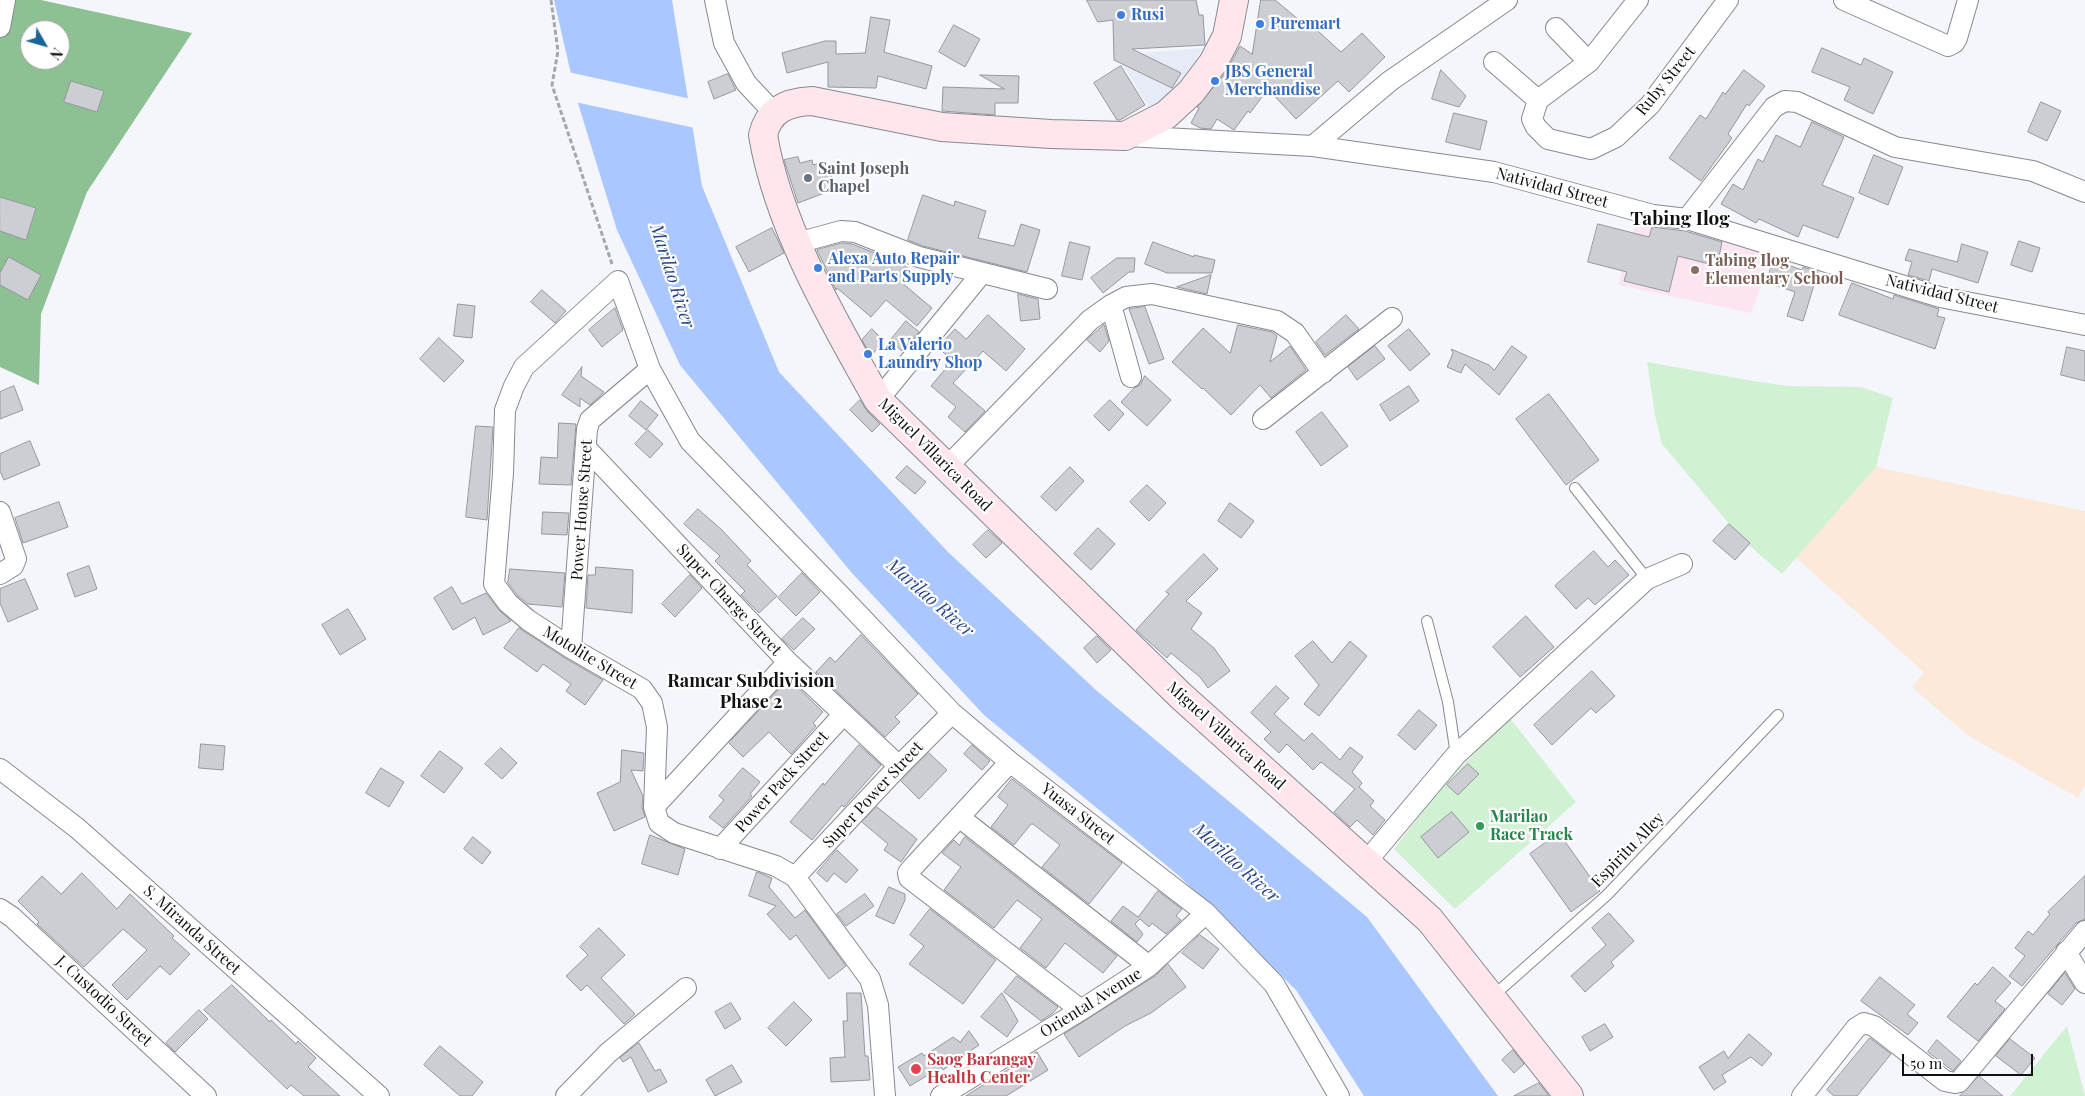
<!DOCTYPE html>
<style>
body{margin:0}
#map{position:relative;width:2085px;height:1096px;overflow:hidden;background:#f4f6fc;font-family:"Playfair Display",serif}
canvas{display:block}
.north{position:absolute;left:20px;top:20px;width:50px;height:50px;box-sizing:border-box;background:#fff;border:1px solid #9fa0a1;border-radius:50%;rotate:128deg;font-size:14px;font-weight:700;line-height:20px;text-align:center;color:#101113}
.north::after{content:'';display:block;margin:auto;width:18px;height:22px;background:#1a6598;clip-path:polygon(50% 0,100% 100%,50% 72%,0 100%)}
.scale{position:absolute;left:1902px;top:1054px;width:131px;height:22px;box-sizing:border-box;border:2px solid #101113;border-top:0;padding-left:6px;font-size:15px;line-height:18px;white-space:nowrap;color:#101113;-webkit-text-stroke:4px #fff;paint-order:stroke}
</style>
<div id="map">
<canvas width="2085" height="1096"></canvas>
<div class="north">N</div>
<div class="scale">50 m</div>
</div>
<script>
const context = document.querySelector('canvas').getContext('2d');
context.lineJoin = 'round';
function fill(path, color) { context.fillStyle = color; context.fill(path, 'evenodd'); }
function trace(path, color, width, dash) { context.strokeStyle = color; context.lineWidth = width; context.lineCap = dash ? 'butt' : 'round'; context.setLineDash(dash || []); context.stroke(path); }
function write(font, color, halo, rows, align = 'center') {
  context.font = font + ' "Playfair Display",serif'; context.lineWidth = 4.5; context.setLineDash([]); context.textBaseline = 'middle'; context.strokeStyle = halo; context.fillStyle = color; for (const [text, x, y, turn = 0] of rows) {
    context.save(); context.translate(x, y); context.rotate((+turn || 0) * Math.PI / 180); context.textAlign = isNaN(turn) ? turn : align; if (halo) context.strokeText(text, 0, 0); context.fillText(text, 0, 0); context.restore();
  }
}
const built = new Path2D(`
 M1202 48 1193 69 1164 102 1149 108 1117 55Z`);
const industrial = new Path2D(`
 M1876 467 2085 511V785L2078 798 1967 735 1912 687 1924 672 1796 558Z`);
const education = new Path2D(`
 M1637 220 1773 254 1751 313 1618 285Z`);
const green = new Path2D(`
 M1647 362 1753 381 1788 386 1861 387 1893 398 1876 467 1782 574 1741 538 1662 444 1655 415Z
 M1509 717 1576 802 1455 909 1394 849 1436 794Z
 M2067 1026 2085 1096H2010Z`);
const forest = new Path2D(`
 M0 0H41L192 33 87 192 41 314 39 385 0 367ZM30 30H60V60H30Z`);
const water = new Path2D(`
 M554 0H672L702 186 779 372 948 552 1097 691 1367 917 1498 1096H1364L1296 990 1178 875 984 715 851 572 680 365 617 230 577 100Z`);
const pier = new Path2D(`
 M568 72 691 99 695 128 575 102Z`);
const building = new Path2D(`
 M1087 0H1196L1199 15H1203L1205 45 1132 49 1181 73 1172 88 1114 60 1113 20 1098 22Z
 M1261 0H1275L1304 24 1307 21 1341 52 1362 33 1385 57 1349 92 1338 81 1296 119 1268 89 1250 113 1248 111 1234 130 1217 119 1211 129 1200 128 1191 123 1199 108 1197 107 1226 72 1240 46 1252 54Z
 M871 17 890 20 884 52 932 66 926 89 878 76 876 88 828 87V62L787 73 782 53 825 41H836V54L865 53Z
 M954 25 980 39 965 67 939 52Z
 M1822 48 1861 65 1864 58 1893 72 1873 114 1844 100 1850 87 1812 72Z
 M1121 66 1145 105 1120 120H1117L1094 83Z
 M1441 70 1466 96 1459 107 1432 99Z
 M1744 70 1765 86 1749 106 1747 104 1728 134 1732 138 1701 181 1669 158 1700 115 1706 119 1723 92 1725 94Z
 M728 74 736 90 714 99 708 82Z
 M980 75 1019 76 1018 103H995V115L942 111 943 87 1004 89Z
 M71 81 104 91 97 112 64 102Z
 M2041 102 2061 111 2047 141 2028 132Z
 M1454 113 1487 121 1480 150 1446 142Z
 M1812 122 1844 137 1822 185 1854 198 1838 238 1803 225 1798 237 1759 219 1756 223 1721 204 1733 184 1743 190 1758 159 1763 162 1776 135 1800 147Z
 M1874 155 1903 167 1888 205 1859 193Z
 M798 157 800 163 812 160 813 165 820 163 821 168 829 166 835 189 798 203 784 160Z
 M923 195 954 206 955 201 986 211 978 238 1014 246 1021 224 1040 230 1027 272 923 246 908 240Z
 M0 197 36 208 26 240 0 231Z
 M1598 224 1649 237 1652 227 1685 231 1722 242 1717 266 1678 256 1669 292 1624 281 1627 272 1588 262Z
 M772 228 784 253 749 272 736 247Z
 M2019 241 2040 248 2032 272 2011 265Z
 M1070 242 1090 247 1082 280 1062 276Z
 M1153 242 1194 257V255L1215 260 1212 273H1167L1145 264Z
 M842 243 852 244 903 264 911 271 901 282 932 308 917 326 886 300 871 317 837 288 836 290 817 250Z
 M1962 244 1988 252 1978 283 1932 269 1929 281 1908 275 1912 262 1905 260 1909 249 1957 262Z
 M9 257 41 275 28 300 0 285V273Z
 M1117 258H1135L1134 272H1129L1103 293 1091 278Z
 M1774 260 1802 270 1803 267 1818 272 1803 321 1787 316 1795 292 1766 282Z
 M1211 275 1207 294 1177 287Z
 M1852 283 1893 299 1894 295 1939 309 1937 316 1945 318 1935 349 1839 315Z
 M542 290 566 311 555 323 531 302Z
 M1018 294 1038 299 1040 319 1021 321Z
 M458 304 475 306 472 338 454 336Z
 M1145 307 1164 359 1149 364 1129 309Z
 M615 308 623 330 602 347 589 330Z
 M988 315 1025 349 1006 371 983 351 953 383 985 411 965 432 948 417 956 407 931 386 952 361 938 347 955 329 966 339Z
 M1346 315 1359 329 1325 355 1316 342Z
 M906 321 919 332 902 351 890 341Z
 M1104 325 1109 341 1100 352 1087 340Z
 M1238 325 1272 332 1277 336 1270 362 1290 346 1306 370 1271 398 1260 385 1231 415 1203 388 1202 389 1172 362 1203 328 1230 353Z
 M872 329 884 341 871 356 862 340Z
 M1409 329 1430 354 1410 371 1388 346Z
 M439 338 464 361 444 382 420 359Z
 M1375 346 1385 359 1357 380 1348 367Z
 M1512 346 1527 357 1499 395 1465 364 1461 373 1447 367 1453 353 1451 349 1489 365 1494 370Z
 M2067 347 2085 351V381L2061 375Z
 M582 367 581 376 604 392 590 405 580 398V407L562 395Z
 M1145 376 1171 400 1147 426 1121 402 1134 388 1140 385Z
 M14 386 23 410 0 419V392Z
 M1409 386 1419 401 1390 421 1380 405Z
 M1549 394 1599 460 1566 485 1516 419Z
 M860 400 867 411 880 424 872 432 850 410Z
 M1110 400 1124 414 1109 431 1094 416Z
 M641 401 658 415 646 430 629 416Z
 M1322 412 1348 446 1321 466 1296 432Z
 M559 423 576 424 571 485 539 484 541 457 557 458Z
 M476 426 493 427 487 520 466 517Z
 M648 430 663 444 650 458 635 444Z
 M30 441 40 465 4 480 0 471V454Z
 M907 466 926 482 915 494 896 478Z
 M1070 467 1084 481 1056 511 1041 497Z
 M1147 485 1166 503 1149 521 1130 502Z
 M59 502 68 527 23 543 15 518Z
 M1230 503 1254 521 1241 538 1218 521Z
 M698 509 722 530 751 561 747 565 777 596 759 613 741 595 745 591 715 561 720 556 684 524Z
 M543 512 569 513 567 535 542 534Z
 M1729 524 1750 543 1735 560 1713 541Z
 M1098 528 1115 544 1091 570 1074 554Z
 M988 530 1002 543 986 558 973 545Z
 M1594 551 1608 567 1615 560 1629 575 1595 605 1588 598 1576 609 1555 586Z
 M1204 554 1218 569 1186 601 1202 613 1191 629 1214 648 1230 671 1208 688 1200 677 1171 653 1167 658 1136 630 1169 594 1166 592Z
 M89 566 97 589 75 597 67 574Z
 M596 567 633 570 632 613 586 608 588 575H595Z
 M510 569 565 573 562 607 528 604 517 595 508 583Z
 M802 573 820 592 796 616 778 598Z
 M690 575 702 588 675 617 662 604Z
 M25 579 38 609 8 622 0 603V589Z
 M452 587 462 604 486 593 499 610 511 621 483 635 475 617 453 630 434 598Z
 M348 609 366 639 340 655 322 625Z
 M1526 616 1554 647 1520 677 1493 647Z
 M803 618 815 629 794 650 782 639Z
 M519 628 565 658 603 680 585 705 566 691 571 684 543 664 537 672 504 648Z
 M861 635 918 694 895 717 900 722 885 737 816 672 830 657 835 662Z
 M1097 636 1111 650 1097 663 1084 648Z
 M1313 641 1332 663 1350 641 1367 656 1319 716 1304 704 1319 685 1295 656Z
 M1592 671 1615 696 1596 713 1591 708 1552 745 1534 725Z
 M789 679 823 712 813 723 816 726 791 754 769 732 743 757 729 743Z
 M1276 686 1289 698 1274 714 1304 741 1312 733 1340 760 1350 747 1363 757 1352 772 1362 783 1359 787 1374 801 1370 806 1385 820 1373 835 1357 820 1350 827 1334 812 1355 789 1321 762 1313 770 1287 744 1279 753 1264 739 1271 732 1251 713Z
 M1419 710 1437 725 1415 750 1398 735Z
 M201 744 225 746 223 770 199 768Z
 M859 745 881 765 844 807 842 805 812 840 790 822 823 783 824 785Z
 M972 745 990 761 982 770 964 754Z
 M501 748 517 763 502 779 485 764Z
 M622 750 644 753 643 771 631 770 643 796 642 807 645 817 614 831 597 793 620 782Z
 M440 751 463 768 444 793 421 776Z
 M929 753 947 770 919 799 901 781Z
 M1468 764 1479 774 1458 795 1447 785Z
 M381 768 404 782 389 807 366 793Z
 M743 768 760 782 750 794 752 796 723 828 709 817 724 800 719 796Z
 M1012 779 1122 863 1089 904 1042 867 1060 845 1033 824H1031L1014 845 991 827 1008 805 998 797Z
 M877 807 917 839 901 862 884 850 888 844 862 822Z
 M1452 812 1469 832 1438 858 1421 837Z
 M1559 833 1600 891 1571 912 1530 854Z
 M650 835 685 849 678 875 642 864Z
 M473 837 491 852 482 864 464 849Z
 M965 837 1117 956 1103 973 1065 943 1046 968 1020 948 1042 919 1017 900 994 928 944 890 961 867 942 853 954 840 959 845Z
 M837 850 858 870 846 883 834 873 827 882 817 873Z
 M757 872 772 878 769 887 795 918 805 910 846 966 829 979 796 935 790 940 767 914 776 906 749 896Z
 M82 873 117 909 130 894 174 936 172 938 190 954 170 975 160 966 127 1000 112 985 147 950 123 929 84 967 37 924 39 922 18 901 42 876 61 894Z
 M2085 876V919L2076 923 2022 986 2009 976 2025 956 2015 948 2028 931 2033 935 2050 914 2048 912Z
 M889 887 905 894V900L894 924 876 916Z
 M1158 891 1182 909 1176 916 1181 920 1166 934 1152 923 1149 927 1140 919 1135 924 1143 934 1137 942 1111 921 1123 906 1138 917Z
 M865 894 874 906 846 926 837 914Z
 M930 909 996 960 963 1004 909 964 924 946 910 935Z
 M1609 913 1634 941 1611 962 1614 966 1585 992 1571 976 1606 945 1592 928Z
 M599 928 625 955 601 978 635 1014 624 1024 587 985 581 991 566 976 588 955 580 947Z
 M1200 935 1219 949 1203 969 1182 953Z
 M1168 964 1186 987 1151 1013 1125 1026 1079 1057 1064 1034 1155 976Z
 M1993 967 2011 983 1995 1001 2005 1009 1978 1041 1947 1017 1975 983 1977 985Z
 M2065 973 2075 989 2062 1005 2048 994Z
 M1017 976 1058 1007 1053 1013 1041 1021 1004 992Z
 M1880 977 1915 1005 1907 1014 1918 1023 1908 1035 1861 1001Z
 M232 985 270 1022 271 1020 296 1044 298 1041 316 1058 308 1067 340 1096H304L291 1085 287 1089 204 1010Z
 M847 993H861L865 1056H868L870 1080 831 1082 830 1058 845 1057 843 1021H847Z
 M1002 993 1018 1021 1007 1037 981 1017Z
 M794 1002 812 1020 786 1046 768 1028Z
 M731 1003 741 1019 725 1029 715 1012Z
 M199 1010 208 1019 175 1052 166 1043Z
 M1605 1024 1613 1037 1590 1051 1582 1037Z
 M969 1031 979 1045 943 1070 941 1067 910 1086 898 1067 922 1053 924 1056 953 1037 960 1042Z
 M1749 1034 1772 1054 1762 1066 1751 1057 1722 1075 1726 1082 1714 1090 1699 1067 1724 1051 1728 1058Z
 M1870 1038 1891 1054 1857 1096H1834L1827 1090Z
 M2010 1039 2035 1058 2021 1075 1996 1056Z
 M1937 1040 1961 1061 1953 1071 1928 1052Z
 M639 1043 655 1071 660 1069 667 1082 648 1092 631 1057 623 1062 620 1058Z
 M440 1046 483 1082 472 1096H460L424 1065Z
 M1513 1050 1524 1064 1514 1073 1502 1060Z
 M1037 1052 1048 1070 1006 1096H966Z
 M732 1065 742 1082 715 1096 706 1080Z
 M1979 1076 2003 1096H1960Z
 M1539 1083 1549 1096H1514Z`);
const path = new Path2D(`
 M551 0 558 51 552 85 612 264`);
const lane = new Path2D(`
 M1575 488 1647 579
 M1427 621 1448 702 1456 755
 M1492 997 1607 895 1778 715`);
const street = new Path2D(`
 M715 0 724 43 746 83 774 113
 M1844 0 1948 46 1954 43 1957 38 1968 0
 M0 27 5 0
 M1556 28 1589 62
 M1494 62 1538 100
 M1538 100 1532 119 1536 127 1548 139 1591 149 1616 137 1650 105 1728 0
 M1538 100 1589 62 1638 0
 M1127 136 1313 146 1494 172 1653 215 1687 219 1940 297 2085 325
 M1313 146 1390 81 1507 0
 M1687 219 1774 107 1785 101 1797 102 1895 147 2033 171 2085 192
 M797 243 841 231 855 232 919 257 1047 289
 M1111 305 1131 377
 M878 400 982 273
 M1263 419 1392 318
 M587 449 788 662 899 766
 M947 467 1090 320 1111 305 1126 297 1152 294 1277 321 1295 333 1323 373
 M0 512 16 559 13 566 0 574
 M571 648 587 429 590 420 650 369
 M1010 762 912 868 908 873 909 878 1081 1010
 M0 769 77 828 379 1096
 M654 807 788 662
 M959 817 1149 966
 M720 849 843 715
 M1366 862 1456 755 1647 579 1682 564
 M795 877 899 766 952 713
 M0 909 12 917 206 1096
 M2066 952 2085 983
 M566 1096 608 1053 686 988
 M885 1096 878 1005 870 979 795 877 776 866 674 833 659 823 654 807 657 727 652 703 642 689 571 648 528 620 508 603 494 584 503 473 505 410 514 386 524 367 618 281 650 369 690 441 840 595 952 713 1010 762 1206 913 1274 984 1339 1096
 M941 1096 1081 1010 1149 966 1206 913
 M1802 1096 1856 1028 1864 1023 1874 1026 1945 1081 1955 1083 1959 1082 2085 931`);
const secondary = new Path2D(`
 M1234 0 1227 36 1213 63 1191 92 1166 115 1125 136 1051 134 942 127 812 101C788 102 769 109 763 135 778 226 833 320 878 400L1181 696 1430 920 1569 1096`);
const markers = [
 [1121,15,5,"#3f7fe0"],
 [1260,24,5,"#3f7fe0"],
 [1215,81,5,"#3f7fe0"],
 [808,178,5,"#6b7280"],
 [818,268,5,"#3f7fe0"],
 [1695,270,5,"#8d6e63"],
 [868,354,5,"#3f7fe0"],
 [1480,826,5,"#2e9e5b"],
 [916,1069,6,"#e0444e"]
];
const shopNames = [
 ["Rusi",1131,15],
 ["Puremart",1270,24],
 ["JBS General",1225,72],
 ["Merchandise",1225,90],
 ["Alexa Auto Repair",828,259],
 ["and Parts Supply",828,277],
 ["La Valerio",878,345],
 ["Laundry Shop",878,363]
];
const streetNames = [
 ["Ruby Street",1666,81,-51],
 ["Natividad Street",1552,188,15],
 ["Natividad Street",1942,294,14],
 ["Miguel Villarica Road",935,455,45],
 ["Power House Street",582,510,-86],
 ["Super Charge Street",729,600,47],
 ["Motolite Street",590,658,31],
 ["Miguel Villarica Road",1226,736,42],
 ["Power Pack Street",782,782,-48],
 ["Super Power Street",873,795,-47],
 ["Yuasa Street",1078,814,38],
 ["Espiritu Alley",1628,850,-46],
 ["S. Miranda Street",192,930,42],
 ["J. Custodio Street",104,1001,43],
 ["Oriental Avenue",1091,1003,-32]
];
const worshipNames = [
 ["Saint Joseph",818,169],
 ["Chapel",818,187]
];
const educationNames = [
 ["Tabing Ilog",1705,261],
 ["Elementary School",1705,279]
];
const leisureNames = [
 ["Marilao",1490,817],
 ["Race Track",1490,835]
];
const healthNames = [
 ["Saog Barangay",927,1060],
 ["Health Center",927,1078]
];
const waterNames = [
 ["Marilao River",672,276,72],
 ["Marilao River",930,598,41],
 ["Marilao River",1236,863,42]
];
const neighbourhoodNames = [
 ["Ramcar Subdivision",751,681],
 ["Phase 2",751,702]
];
const quarterNames = [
 ["Tabing Ilog",1680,219]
];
fill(built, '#e6ebf7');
fill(industrial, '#fce9d9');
fill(education, '#fce5f1');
fill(green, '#d1f1d3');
fill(forest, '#8dc193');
fill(water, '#aac7ff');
fill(pier, '#f4f6fc');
fill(building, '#ccced4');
trace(building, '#95979c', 1);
trace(lane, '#87898e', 12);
trace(street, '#87898e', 22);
trace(secondary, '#87898e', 30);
trace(path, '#a5a7ac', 3, [5, 2.5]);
trace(lane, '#fff', 10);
trace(street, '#fff', 20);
trace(secondary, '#fee6ec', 28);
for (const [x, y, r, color] of markers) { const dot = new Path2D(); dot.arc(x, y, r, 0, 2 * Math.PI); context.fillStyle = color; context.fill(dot); trace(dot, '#fff', 2); }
write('bold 16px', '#366cbe', '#fff', shopNames, 'left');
write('16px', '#101113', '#fff', streetNames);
write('bold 16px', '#5b616d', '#fff', worshipNames, 'left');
write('bold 16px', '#785e54', '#fff', educationNames, 'left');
write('bold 16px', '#27864d', '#fff', leisureNames, 'left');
write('bold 16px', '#be3a42', '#fff', healthNames, 'left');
write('italic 18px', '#274687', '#fff', waterNames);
write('bold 18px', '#101113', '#fff', neighbourhoodNames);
write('bold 19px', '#101113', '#fff', quarterNames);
</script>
